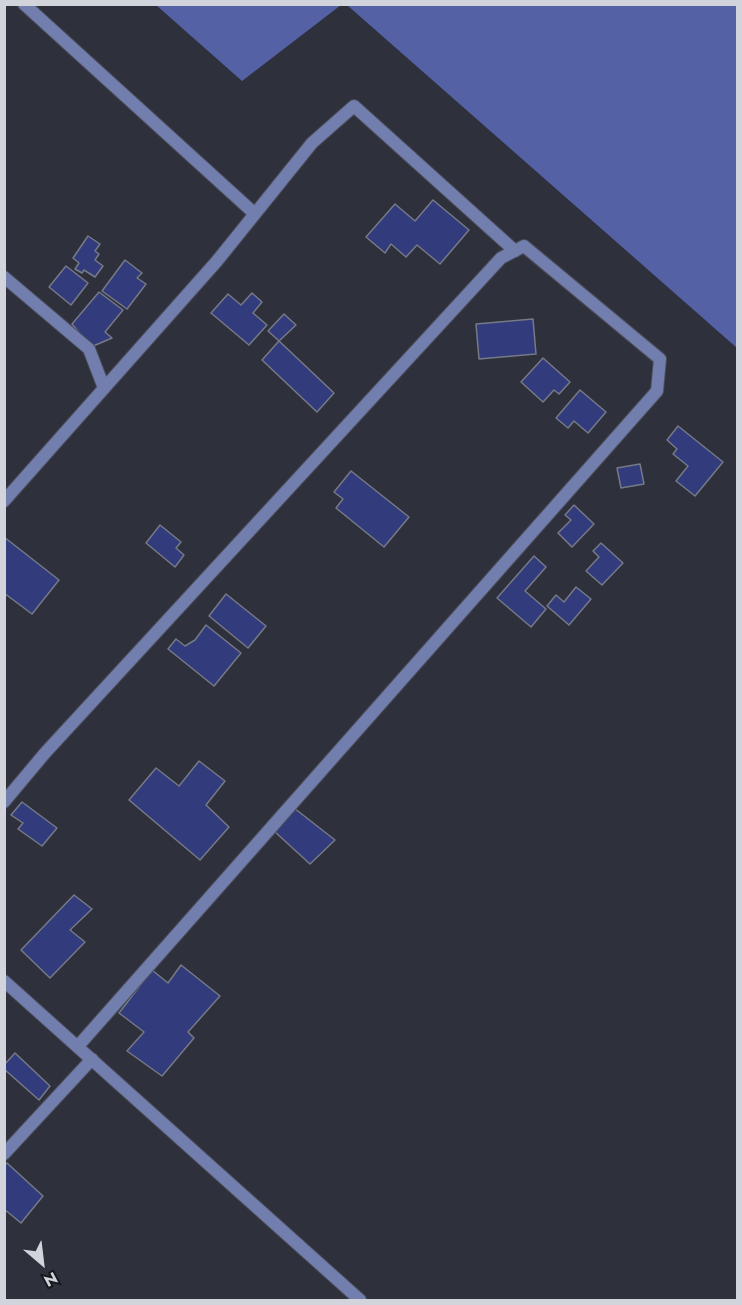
<!DOCTYPE html>
<style>
body{margin:0}
#map{position:relative;width:742px;height:1305px;overflow:hidden;background:#2e313c;font-family:Jost,sans-serif}
canvas{display:block}
.frame{position:absolute;inset:0;border:6px solid #d1d4db;pointer-events:none}
.north{position:absolute;left:12px;top:1233px;width:60px;height:60px;-webkit-text-stroke:4px #17191e;paint-order:stroke;rotate:152deg;font-size:16px;font-weight:700;line-height:24px;text-align:center;color:#d1d4db}
.north::after{content:'';display:block;margin:auto;width:21px;height:27px;background:#d1d4db;clip-path:polygon(50% 0,100% 100%,50% 72%,0 100%)}
</style>
<div id="map">
<canvas width="742" height="1305"></canvas>
<div class="frame"></div>
<div class="north">N</div>
</div>
<script>
const context = document.querySelector('canvas').getContext('2d');
context.lineJoin = 'round';
function fill(path, color) { context.fillStyle = color; context.fill(path, 'evenodd'); }
function trace(path, color, width, dash) { context.strokeStyle = color; context.lineWidth = width; context.lineCap = dash ? 'butt' : 'round'; context.setLineDash(dash || []); context.stroke(path); }
const forest = new Path2D(`
 M156 5H341L242 81Z
 M347 5H737V348Z`);
const building = new Path2D(`
 M433 200 469 230 440 264 417 245 406 257 391 244 385 253 366 237 395 204 415 221Z
 M88 236 100 244 95 251 99 254 95 260 103 266 95 277 84 270 82 273 75 269 79 263 73 258Z
 M125 260 142 273 137 278 146 284 127 309 102 291Z
 M66 266 88 283 71 305 49 287Z
 M99 292 123 310 105 332 112 338 91 347 72 324Z
 M252 293 262 302 253 313 267 325 249 345 211 313 228 294 241 305Z
 M284 314 296 325 279 341 268 331Z
 M533 319 536 354 479 359 476 324Z
 M279 341 334 393 317 412 262 360Z
 M543 358 570 382 559 394 554 390 543 402 521 382Z
 M580 390 606 412 588 433 574 421 568 428 556 418Z
 M678 426 723 462 695 496 676 481 688 466 673 454 677 449 667 440Z
 M640 464 644 484 621 488 617 468Z
 M351 471 409 517 384 547 336 508 343 499 334 492Z
 M574 505 594 524 572 547 558 533 571 520 565 515Z
 M160 525 181 542 176 548 184 555 175 567 146 543Z
 M4 537 59 580 32 614 4 593Z
 M601 543 623 563 602 585 586 571 599 557 593 551Z
 M534 556 546 567 525 591 546 609 531 627 497 598Z
 M576 587 591 599 569 625 547 606 556 595 564 602Z
 M226 594 266 626 248 648 209 616Z
 M206 625 241 653 214 686 168 649 176 639 185 646 195 640Z
 M199 761 225 781 206 805 229 827 200 860 129 800 156 768 179 786Z
 M22 802 57 828 42 846 18 829 23 823 11 815Z
 M294 808 335 840 310 864 274 831Z
 M74 895 92 909 70 930 85 942 50 978 21 950Z
 M181 965 220 996 188 1032 194 1038 162 1076 127 1051 144 1032 119 1013 152 970 168 983Z
 M15 1053 50 1086 39 1100 4 1069V1065Z
 M7 1163 43 1196 21 1223 4 1209V1166Z`);
const minor = new Path2D(`
 M24 4 255 214
 M4 277 89 349 104 388
 M4 501 217 261 312 143 354 106 515 251
 M4 802 45 753 501 258 524 246 660 359 657 391 79 1045
 M4 981 360 1300
 M4 1154 92 1059`);
fill(forest, '#5461a5');
fill(building, '#323b7b');
trace(building, '#767a87', 1.5);
trace(minor, '#4b4e59', 14);
trace(minor, '#727eae', 12);
</script>
